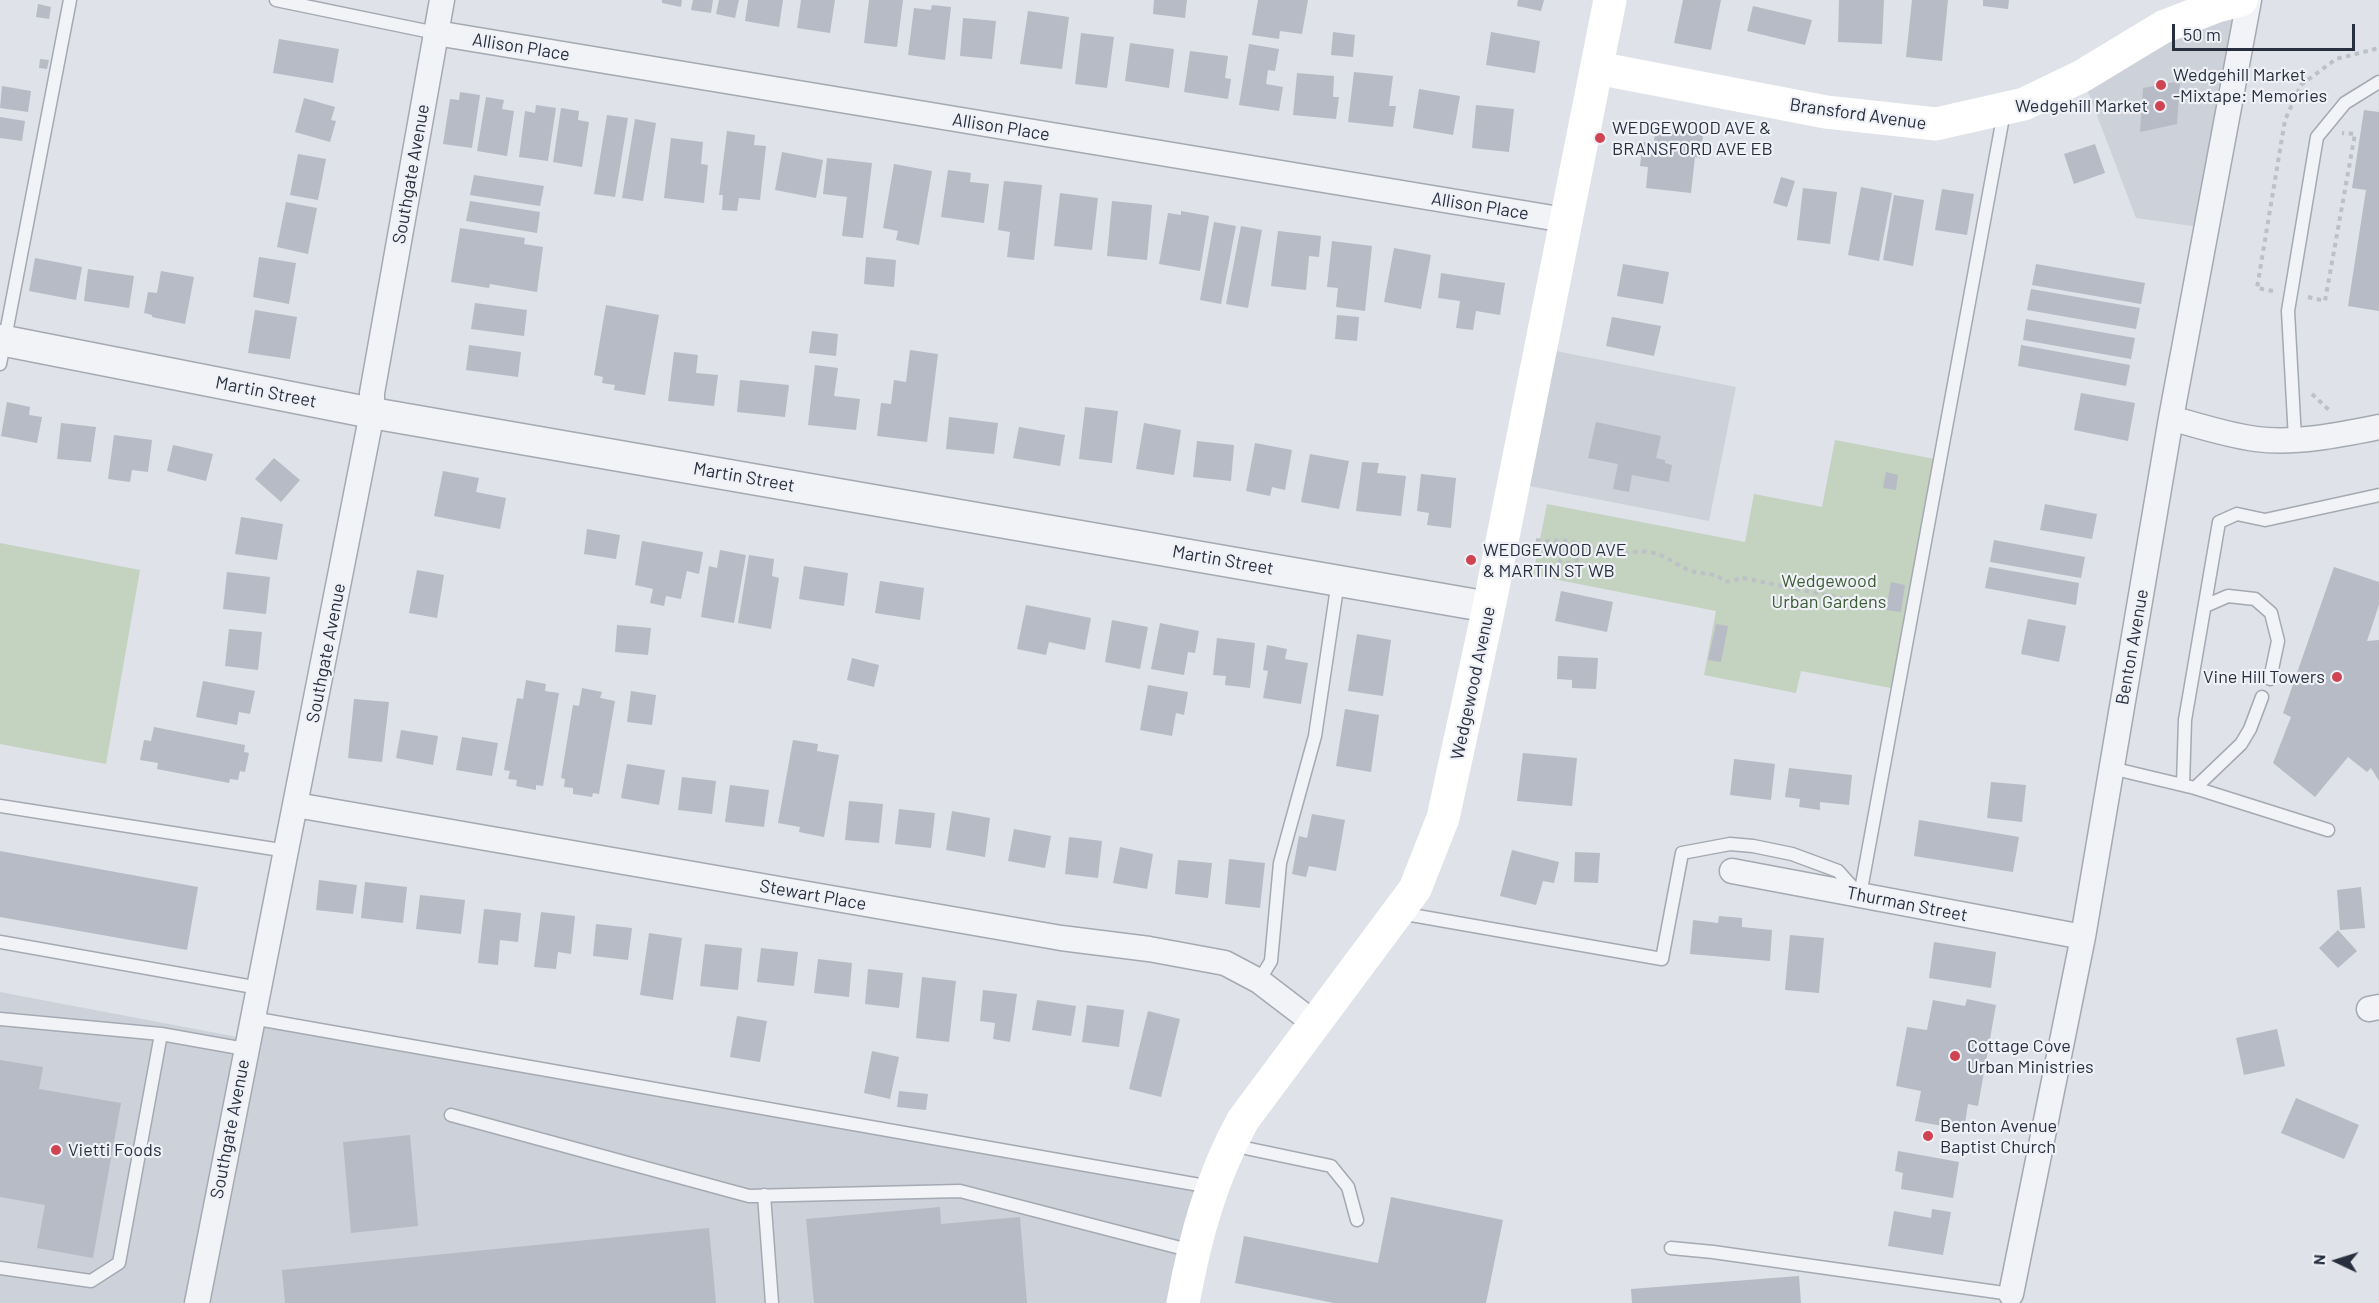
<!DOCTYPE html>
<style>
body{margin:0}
#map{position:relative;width:2379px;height:1303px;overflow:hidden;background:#dfe2e8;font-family:Barlow,sans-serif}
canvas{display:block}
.north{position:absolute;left:2307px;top:1231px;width:60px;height:60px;-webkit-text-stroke:4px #eff1f6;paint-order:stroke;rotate:274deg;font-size:16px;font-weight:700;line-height:24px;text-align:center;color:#283040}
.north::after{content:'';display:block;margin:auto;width:21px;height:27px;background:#283040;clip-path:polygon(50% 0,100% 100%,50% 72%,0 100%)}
.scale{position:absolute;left:2172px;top:24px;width:183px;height:27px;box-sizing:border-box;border:3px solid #283040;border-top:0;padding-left:8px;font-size:18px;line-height:21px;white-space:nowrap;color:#283040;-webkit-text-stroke:4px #eff1f6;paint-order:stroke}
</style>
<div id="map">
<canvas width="2379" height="1303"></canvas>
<div class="north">N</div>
<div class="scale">50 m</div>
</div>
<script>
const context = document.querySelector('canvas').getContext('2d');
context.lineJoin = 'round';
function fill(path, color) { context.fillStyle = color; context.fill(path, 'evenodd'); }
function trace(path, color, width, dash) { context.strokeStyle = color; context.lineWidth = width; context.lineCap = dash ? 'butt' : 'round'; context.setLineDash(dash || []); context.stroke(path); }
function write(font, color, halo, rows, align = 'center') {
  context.font = font + ' Barlow,sans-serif'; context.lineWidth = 4.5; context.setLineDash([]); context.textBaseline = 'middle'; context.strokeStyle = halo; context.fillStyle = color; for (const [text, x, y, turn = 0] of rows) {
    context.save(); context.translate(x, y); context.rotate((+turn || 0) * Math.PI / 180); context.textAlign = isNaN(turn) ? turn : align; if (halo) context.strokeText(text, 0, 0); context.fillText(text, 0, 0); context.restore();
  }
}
const built = new Path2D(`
 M2241 0 2206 228 2136 218 2082 76Z
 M1541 348 1736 387 1709 521 1514 483Z
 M0 992 248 1039 252 1018 1212 1187 1183 1303H0Z`);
const green = new Path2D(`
 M1835 440 1940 460 1896 689 1801 671 1796 693 1704 675 1716 611 1533 575 1547 504 1745 542 1754 494 1822 507Z
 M0 543 140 570 106 764 0 744Z`);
const building = new Path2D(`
 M662 0H682L681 7 662 3Z
 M693 0H713L711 13 691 10Z
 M719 0H739L735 18 716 14Z
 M748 0H783L779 27 745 21Z
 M801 0H835L830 33 797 28Z
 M869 0H903L897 47 864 43Z
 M1154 0H1187L1185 18 1153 14Z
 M1258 0H1308L1302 34 1280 31 1279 39 1252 35Z
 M1518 0H1544L1541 11 1517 6Z
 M1683 0H1721L1711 50 1674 43Z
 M1839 0H1884L1882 44 1838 42Z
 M1912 0H1948L1942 61 1906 57Z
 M1983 0H2009L2008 9 1983 6Z
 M38 4 51 7 49 19 36 17Z
 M932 5 951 7 945 60 908 55 914 8 931 10Z
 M1753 6 1812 20 1805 45 1747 31Z
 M1028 11 1069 17 1062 69 1020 64Z
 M963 18 996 21 992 59 960 56Z
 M1333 32 1355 35 1353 57 1331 55Z
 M1491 32 1540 41 1535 73 1486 65Z
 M1081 33 1114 37 1107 88 1075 84Z
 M279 39 339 49 333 83 273 73Z
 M1130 43 1174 49 1169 88 1125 81Z
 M1249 44 1279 49 1275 71 1268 70 1266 84 1283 87 1279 111 1239 105Z
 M1190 51 1228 56 1225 78 1231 79 1228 99 1184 92Z
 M40 59 49 60 47 69 39 68Z
 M1354 72 1393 76 1389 106H1396L1393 127 1348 122Z
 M1297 73 1334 76 1333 97H1339L1336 119 1293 115Z
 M2180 81 2177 124 2140 132 2143 88Z
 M2 86 31 91 28 112 0 108Z
 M1419 89 1460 96 1453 135 1413 128Z
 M460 92 480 95 472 148 443 144 450 99 459 100Z
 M486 97 504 100 502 109 514 111 507 156 477 151Z
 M304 98 335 107 331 120 336 121 330 142 295 132Z
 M536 105 556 108 548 161 519 157 525 111 535 113Z
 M1476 105 1514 109 1509 152 1472 148Z
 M561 108 579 111 578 120 589 122 582 167 553 162Z
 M2364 110 2379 112V311L2348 306 2366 190 2352 188Z
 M607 115 628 118 615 197 594 194Z
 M0 117 25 121 22 141 0 138Z
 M635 119 656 123 643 201 622 198Z
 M1655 130 1703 135 1701 158 1695 157 1691 193 1646 188 1648 167 1640 166 1643 142 1654 143Z
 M727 131 755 135 754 145 766 146 760 200 739 198 737 211 722 210 723 195H719Z
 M671 138 703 142 701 164 708 165 704 203 664 198Z
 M2095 144 2105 173 2074 184 2064 154Z
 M782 152 823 160 816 198 775 190Z
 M298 154 326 159 318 200 290 195Z
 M827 158 872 163 863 238 842 236 847 197 823 194Z
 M894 164 932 171 919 245 896 240 898 231 883 228Z
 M948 170 971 173 970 182 989 184 984 223 941 217Z
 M474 175 544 186 540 206 470 195Z
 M1781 177 1795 181 1787 207 1773 203Z
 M1004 181 1042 185 1034 260 1007 257 1010 232 998 230Z
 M1861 187 1892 193 1879 261 1848 255Z
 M1803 188 1837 192 1830 244 1797 240Z
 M1942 189 1974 194 1967 235 1935 230Z
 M1060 193 1098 198 1092 250 1054 246Z
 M1894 195 1924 200 1913 266 1883 260Z
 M470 201 540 212 537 233 466 221Z
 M1112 201 1152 205 1147 260 1107 256Z
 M286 202 317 208 308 254 277 247Z
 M1181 211 1209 216 1200 271 1159 264 1168 213 1181 215Z
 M1214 222 1236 226 1221 304 1200 300Z
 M1241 226 1262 230 1248 308 1226 304Z
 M460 228 525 238 524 244 543 247 537 292 490 284 489 288 451 282Z
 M1278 231 1321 236 1319 257 1309 256 1306 290 1271 286Z
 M1332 241 1372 246 1365 311 1336 307 1338 288 1327 287Z
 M1394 248 1431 255 1421 309 1384 302Z
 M259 257 296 263 289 304 253 297Z
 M866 257 896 260 894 287 864 284Z
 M35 258 82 267 76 300 29 291Z
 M1623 264 1669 272 1663 304 1617 296Z
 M2036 264 2145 283 2141 304 2032 285Z
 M88 269 134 276 129 308 84 301Z
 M161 271 194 277 185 324 152 317V315L144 313 148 292 157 293Z
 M1441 273 1505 283 1500 315 1476 311 1473 330 1456 328 1460 301 1438 298Z
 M2031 289 2140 308 2136 329 2027 310Z
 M475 303 527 310 524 336 471 329Z
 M606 305 659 315 645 395 614 390 615 385 602 383 603 377 594 375Z
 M255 310 297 317 290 359 248 353Z
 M1337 315 1359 317 1357 341 1335 339Z
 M1612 317 1661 326 1654 356 1606 346Z
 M2026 319 2135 338 2131 359 2023 340Z
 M812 331 838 334 836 356 809 353Z
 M469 345 521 352 518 377 466 370Z
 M2021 345 2130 365 2126 386 2018 366Z
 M910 350 938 354 927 442 877 436 881 403 891 404 894 380 906 382Z
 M674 352 698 355 696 373 718 375 714 406 668 401Z
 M815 365 838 368 834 396 860 399 856 430 808 425Z
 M740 380 789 385 785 417 737 412Z
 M2081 393 2135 403 2128 441 2074 430Z
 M7 402 30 407 29 415 42 417 37 443 1 436Z
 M1085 407 1118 411 1112 463 1079 459Z
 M949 417 998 423 994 454 946 449Z
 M1596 422 1661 436 1656 458 1665 460V463L1672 465 1669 482 1632 475 1629 492 1613 489 1618 464 1588 458Z
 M61 423 96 427 91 462 57 459Z
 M1144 423 1181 430 1174 475 1136 469Z
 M1019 427 1065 435 1060 466 1013 458Z
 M114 435 152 440 148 472 132 470 130 482 108 479Z
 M1197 441 1234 445 1231 481 1193 477Z
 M1255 443 1292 450 1285 490 1272 487 1270 496 1246 491Z
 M173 445 213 454 206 481 167 471Z
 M1310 454 1349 461 1339 509 1301 502Z
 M274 458 300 480 281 502 255 479Z
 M1362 462 1379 463 1377 473 1406 476 1401 516 1356 511Z
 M443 471 479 478 476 492 506 498 500 529 434 516Z
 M1886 472 1898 475 1896 490 1883 488Z
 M1421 474 1456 478 1451 528 1427 525 1429 513 1417 511Z
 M2045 504 2097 514 2092 539 2040 530Z
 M241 517 283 524 277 560 235 554Z
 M587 529 620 535 616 559 584 554Z
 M1994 540 2085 557 2081 578 1990 562Z
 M642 541 703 552 699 574 687 571 681 599 666 596 664 606 650 603 653 589 635 585Z
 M720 550 746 555 734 623 701 617 709 566 717 568Z
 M749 555 774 559 772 576 779 578 771 629 738 623Z
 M804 566 848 573 844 606 799 599Z
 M1989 567 2079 583 2076 605 1985 588Z
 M2334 567 2379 582V605L2367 641 2379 640V781L2371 768 2367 772 2348 757 2315 797 2273 763 2291 717 2283 713Z
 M417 570 444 575 437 618 409 613Z
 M227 572 270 577 266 614 223 609Z
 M880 581 924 588 920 620 875 613Z
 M1891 582 1905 585 1901 612 1886 610Z
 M1561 591 1613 602 1607 632 1555 621Z
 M1026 605 1091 618 1085 650 1049 642 1046 655 1017 649Z
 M2028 619 2066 626 2059 662 2021 654Z
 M1112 620 1148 627 1140 669 1105 662Z
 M1160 623 1199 631 1195 653 1188 652 1184 675 1151 669Z
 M1716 624 1728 626 1721 662 1708 660Z
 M617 625 651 628 648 655 615 652Z
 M229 629 262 632 258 670 225 666Z
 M1357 634 1391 640 1383 696 1348 691Z
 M1217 638 1255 643 1250 688 1225 685 1226 676 1213 675Z
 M1267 645 1287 649 1285 659 1308 663 1301 704 1263 698 1268 671 1263 670Z
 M1558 656 1598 658 1596 689 1572 688V680L1557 679Z
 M852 658 879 665 874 687 847 680Z
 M526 680 546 684 545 691 559 693 543 786 536 785V790L516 786 517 780 508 779 510 771 504 770 517 698 523 699Z
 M203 681 255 691 250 714 239 712 237 725 196 717Z
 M1148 685 1188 692 1184 715 1176 713 1172 736 1140 730Z
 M582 688 602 692 600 698 615 701 599 794 593 793 592 797 573 794V788L564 787 565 779 561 778 573 705 579 706Z
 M631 691 656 695 652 725 627 722Z
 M354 699 389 702 382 762 348 758Z
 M1345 709 1379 715 1371 772 1336 766Z
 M154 727 245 745 244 752 249 753 245 772 240 771 238 780 230 779 229 783 157 769 158 763 140 760 144 740 151 741Z
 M401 730 438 736 433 765 396 758Z
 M462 737 498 743 492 776 456 770Z
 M793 740 818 744 817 751 839 755 824 837 799 832 800 827 778 823Z
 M1523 753 1577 758 1572 806 1517 801Z
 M1734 759 1775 764 1771 800 1730 795Z
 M627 764 665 770 659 805 621 798Z
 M1789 768 1852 775 1849 805 1820 802V810L1799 807 1800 799 1785 797Z
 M682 777 716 781 712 814 678 810Z
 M1991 782 2026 785 2022 822 1987 818Z
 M730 785 769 790 764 827 725 822Z
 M849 801 883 804 879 843 845 840Z
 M899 809 935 813 931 848 895 844Z
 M952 811 990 818 985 857 946 850Z
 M1312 814 1345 820 1336 871 1309 866 1306 877 1292 874 1299 836 1307 838Z
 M1919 820 2019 837 2013 872 1914 856Z
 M1014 829 1051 836 1045 868 1008 861Z
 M1069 837 1102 841 1098 878 1065 874Z
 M1120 847 1153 854 1147 889 1113 883Z
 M1512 850 1559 862 1554 883 1543 881 1536 905 1500 896Z
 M0 851 198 887 187 950 0 917Z
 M1575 852 1600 853 1598 883 1574 882Z
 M1229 859 1265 863 1260 908 1225 904Z
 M1178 860 1212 863 1208 898 1175 894Z
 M319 880 357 885 353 914 316 910Z
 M365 882 407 887 403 923 361 918Z
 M2361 887 2365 928 2340 930 2337 890Z
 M420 895 465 900 461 934 416 929Z
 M484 909 521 913 518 942 500 940 498 965 478 963Z
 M541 912 575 916 571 954 558 952 556 969 534 967Z
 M1719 916 1742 918V927L1772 930 1770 961 1690 954 1693 920 1718 923Z
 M596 924 632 928 628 960 593 956Z
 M2338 930 2357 951 2338 968 2319 948Z
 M649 933 682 938 673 1000 640 995Z
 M1790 935 1824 938 1819 993 1785 990Z
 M1934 942 1996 952 1991 988 1929 978Z
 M705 944 742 948 738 990 700 986Z
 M761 948 798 952 794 986 757 982Z
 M818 959 852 963 849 997 814 993Z
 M868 969 903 973 899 1008 865 1004Z
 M922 977 956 981 949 1042 916 1038Z
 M983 990 1017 994 1010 1042 993 1039 995 1023 980 1021Z
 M1967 999 1996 1005 1978 1106 1968 1104 1964 1130 1915 1121 1921 1091 1896 1086 1907 1027 1927 1030 1933 1000 1965 1006Z
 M1037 1000 1076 1006 1071 1036 1032 1030Z
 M1087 1005 1124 1010 1119 1047 1082 1042Z
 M1148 1011 1180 1019 1161 1097 1129 1089Z
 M737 1016 767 1021 760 1062 730 1057Z
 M2277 1029 2285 1066 2244 1075 2236 1038Z
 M872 1051 899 1057 890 1099 864 1093Z
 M0 1060 43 1067 39 1089 121 1103 93 1258 37 1248 45 1205 0 1197Z
 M899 1091 928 1094 926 1110 897 1107Z
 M2296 1098 2359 1125 2344 1159 2281 1133Z
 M410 1135 418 1226 351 1233 343 1142Z
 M1898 1151 1959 1162 1953 1198 1901 1189 1903 1173 1895 1171Z
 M1391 1197 1503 1220 1486 1303H1334L1235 1283 1244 1236 1378 1263Z
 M940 1207 941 1224 1020 1217 1027 1303H814L806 1219Z
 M1932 1209 1951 1212 1943 1255 1888 1246 1894 1211 1931 1218Z
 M709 1228 716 1303H285L282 1270Z
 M1799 1276 1801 1303H1632L1631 1289Z`);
const path = new Path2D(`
 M2273 291 2257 288 2285 120 2301 85 2336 59 2379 48
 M2308 297 2325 301 2355 134 2342 133
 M2312 394 2329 410
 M1536 540C1550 543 1557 539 1568 541 1584 543 1601 553 1617 553 1630 554 1641 549 1654 553 1667 556 1678 566 1691 571 1704 575 1714 571 1725 582L1743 578 1861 602
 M1552 543C1557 576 1576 562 1592 548`);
const service = new Path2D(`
 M276 0 436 33
 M0 364 70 0
 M2295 439 2288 311 2317 137 2345 103 2379 82
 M2205 606 2228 596 2255 599 2271 613 2278 641 2270 679
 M2111 768 2195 788 2328 830
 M2183 785 2185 720 2219 522 2237 514 2265 520 2379 495
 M2195 788 2241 744 2250 729 2262 697
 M0 806 287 851
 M1860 895 2004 112
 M1400 913 1662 959 1682 853 1730 844 1753 846 1792 854 1838 871 1857 892
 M0 942 259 988
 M1259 981 1271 961 1280 863 1315 736 1338 581
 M252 1018 1211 1187
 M0 1019 161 1034
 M451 1115 749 1196 960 1191 1192 1251
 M1231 1145 1331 1166 1348 1187 1357 1220
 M764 1195 772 1303
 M1671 1248 1713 1252 2011 1294
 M0 1268 91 1281 119 1263 161 1034 245 1049`);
const minor = new Path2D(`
 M436 33 1565 220
 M2171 418C2199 426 2227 435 2256 439 2296 444 2340 435 2379 427
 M296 805 1061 938 1149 949 1225 963 1259 981 1314 1023
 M1732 871 2083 937
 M2369 1009 2379 1007
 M2011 1294 2083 937 2171 418 2249 0
 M197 1303 372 413V393L442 0`);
const tertiary = new Path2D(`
 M0 340 372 413 1489 607`);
const secondary = new Path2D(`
 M1597 68 1826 112 1936 124 2024 104 2082 76 2163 27 2217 6 2241 0
 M1183 1303C1195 1238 1211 1178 1243 1120L1415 889 1443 818 1489 607 1610 0`);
const markers = [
 [2161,85,6,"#cf4353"],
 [2160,106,6,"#cf4353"],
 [1600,138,6,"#cf4353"],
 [1471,560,6,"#cf4353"],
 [2337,677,6,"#cf4353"],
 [1955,1056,6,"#cf4353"],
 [1928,1136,6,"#cf4353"],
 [56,1150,6,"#cf4353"]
];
const streetNames = [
 ["Allison Place",521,47,9],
 ["Bransford Avenue",1858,114,8],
 ["Allison Place",1001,127,9],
 ["Southgate Avenue",411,174,-80],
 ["Allison Place",1480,206,9],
 ["Martin Street",266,392,11],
 ["Martin Street",744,477,10],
 ["Martin Street",1223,560,10],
 ["Benton Avenue",2132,647,-80],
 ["Southgate Avenue",326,653,-79],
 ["Wedgewood Avenue",1473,683,-78],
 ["Stewart Place",813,895,10],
 ["Thurman Street",1907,904,11],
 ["Southgate Avenue",230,1129,-79]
];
const poiNames = [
 ["Wedgehill Market",2173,75],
 ["-Mixtape: Memories",2173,96],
 ["Wedgehill Market",2148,106,"right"],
 ["WEDGEWOOD AVE &",1612,128],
 ["BRANSFORD AVE EB",1612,149],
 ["WEDGEWOOD AVE",1483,550],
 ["& MARTIN ST WB",1483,571],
 ["Vine Hill Towers",2325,677,"right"],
 ["Cottage Cove",1967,1046],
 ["Urban Ministries",1967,1067],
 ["Benton Avenue",1940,1126],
 ["Baptist Church",1940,1147],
 ["Vietti Foods",68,1150]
];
const parkNames = [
 ["Wedgewood",1829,581],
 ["Urban Gardens",1829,602]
];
fill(built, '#cdd1da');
fill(green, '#c4d2c0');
fill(building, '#b6bbc5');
trace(service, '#a4a9b2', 15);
trace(minor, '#a4a9b2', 27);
trace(tertiary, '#a4a9b2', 33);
trace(path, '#bdc0c7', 4, [4.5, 4.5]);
trace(service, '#f2f3f7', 12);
trace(minor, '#f2f3f7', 24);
trace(tertiary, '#f2f3f7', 30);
trace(secondary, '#fff', 33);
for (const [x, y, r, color] of markers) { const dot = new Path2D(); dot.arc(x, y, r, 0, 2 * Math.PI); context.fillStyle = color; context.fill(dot); trace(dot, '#eff1f6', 2); }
write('18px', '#283040', '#eff1f6', streetNames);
write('18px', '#283040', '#eff1f6', poiNames, 'left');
write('18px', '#3b5b35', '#eff1f6', parkNames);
</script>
